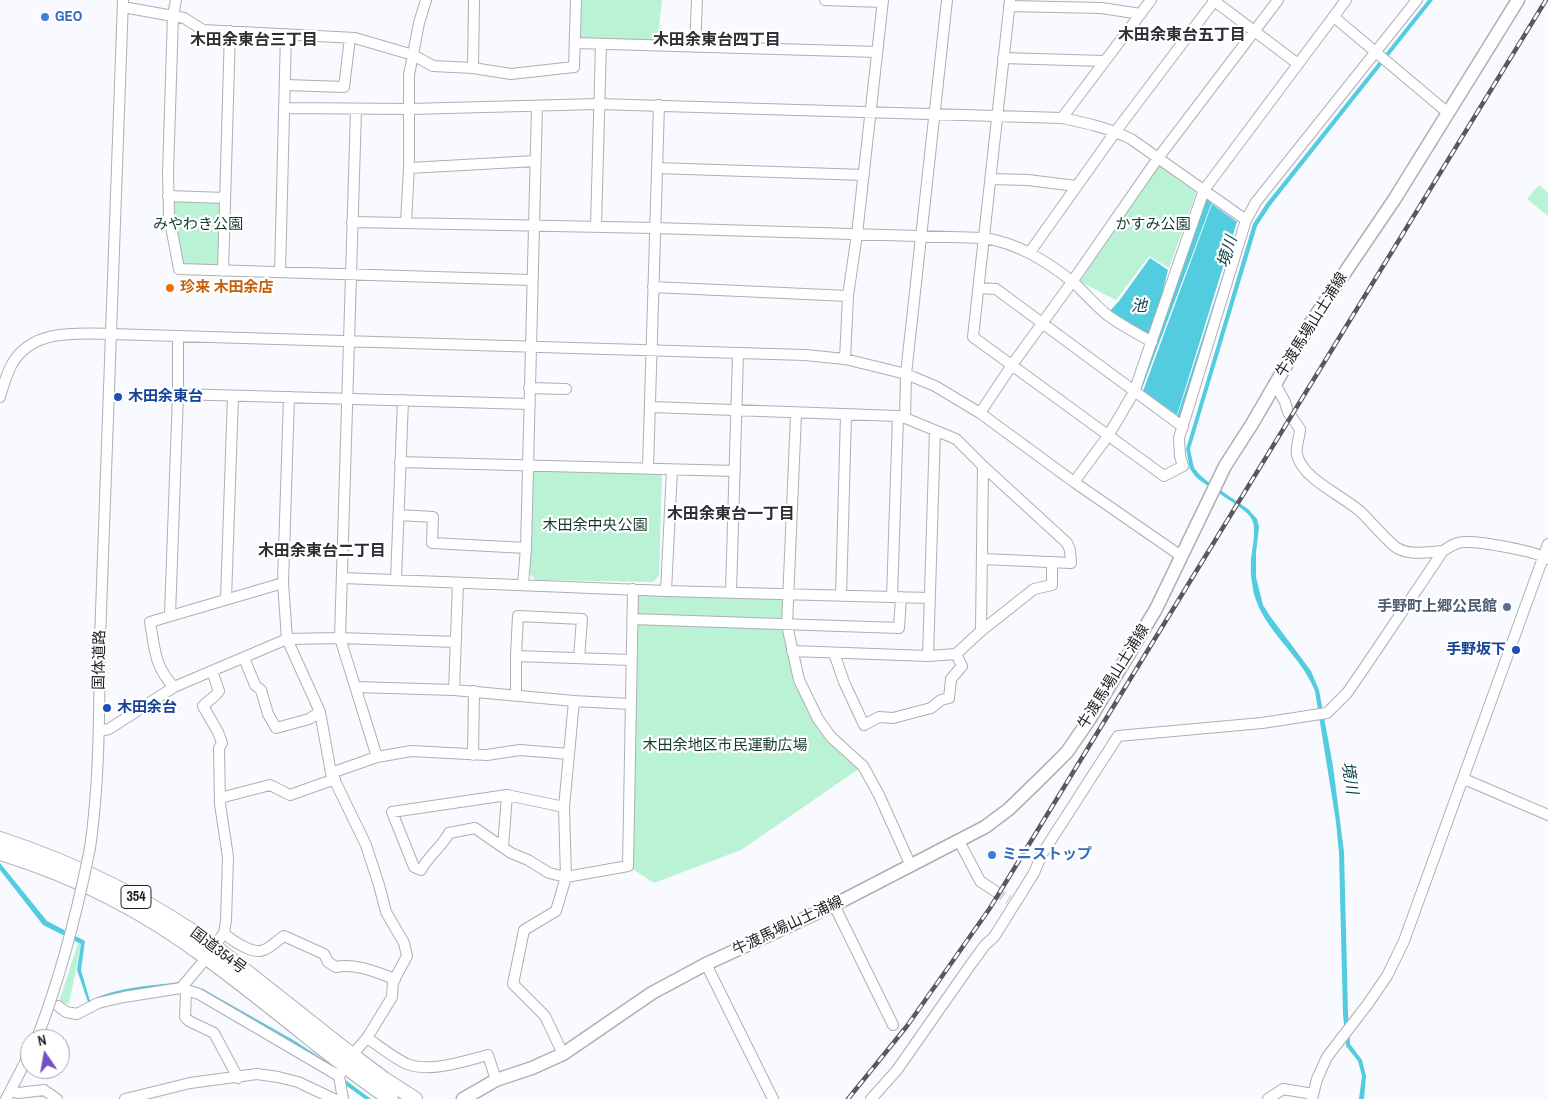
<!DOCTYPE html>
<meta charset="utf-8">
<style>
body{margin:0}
#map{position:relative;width:1548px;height:1099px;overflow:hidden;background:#f8faff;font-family:"Archivo Narrow",sans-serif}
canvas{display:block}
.north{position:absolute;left:20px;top:1029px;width:50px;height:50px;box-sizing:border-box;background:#fff;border:1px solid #a5a5a6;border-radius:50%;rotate:348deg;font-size:14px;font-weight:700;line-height:20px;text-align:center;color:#1e1e20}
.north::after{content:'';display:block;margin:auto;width:18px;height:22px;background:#764fc8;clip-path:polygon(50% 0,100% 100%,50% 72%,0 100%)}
</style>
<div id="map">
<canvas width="1548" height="1099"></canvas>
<div class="north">N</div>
</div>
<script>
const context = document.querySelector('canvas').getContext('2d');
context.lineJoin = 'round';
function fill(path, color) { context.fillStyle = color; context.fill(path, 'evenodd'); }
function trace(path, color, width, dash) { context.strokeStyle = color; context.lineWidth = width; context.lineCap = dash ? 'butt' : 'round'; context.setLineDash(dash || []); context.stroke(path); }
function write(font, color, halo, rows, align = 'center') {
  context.font = font + ' "Archivo Narrow","Noto Sans JP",sans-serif'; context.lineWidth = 4.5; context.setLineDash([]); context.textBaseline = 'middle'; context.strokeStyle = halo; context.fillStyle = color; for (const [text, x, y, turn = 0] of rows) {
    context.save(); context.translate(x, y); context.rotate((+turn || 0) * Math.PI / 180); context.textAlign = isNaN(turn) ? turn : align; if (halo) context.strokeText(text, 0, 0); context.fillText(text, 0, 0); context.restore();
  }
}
const green = new Path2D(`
 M576 0H662L657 46 575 43Z
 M1159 165 1196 193 1169 268 1149 256 1116 300 1077 280Z
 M1539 185 1548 193V216L1527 199Z
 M168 196 225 198 223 271 179 269Z
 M536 469 660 472 662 476 659 576 653 582 536 580 528 572 531 474Z
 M633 589 789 594 792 651 818 719 863 766 741 850 654 883 628 866Z
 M78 943 81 944 69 1004 59 1002Z`);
const water = new Path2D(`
 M1428 0H1433L1270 206 1257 226 1190 449 1194 468 1199 474 1207 481 1248 509 1257 519 1259 527 1256 553V577L1263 605 1270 616 1311 671 1319 690 1333 766 1344 852 1348 1014 1350 1044 1362 1060 1366 1076 1364 1099H1359L1362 1076 1358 1061 1346 1046 1343 1014 1339 853 1336 822 1315 691C1301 655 1264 631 1254 594 1252 584 1250 573 1251 563 1251 550 1258 529 1251 518 1246 508 1208 488 1196 477L1190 469 1186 449 1253 224 1266 204Z
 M1205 192 1243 220 1182 425 1136 391ZM1212 202 1240 222 1177 417 1141 391Z
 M1212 204 1237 222 1177 415 1143 391Z
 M1150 258 1168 270 1151 340 1109 312 1119 301Z
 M0 863 47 921 85 941 81 970 90 1001C114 987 152 986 179 982L203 989 295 1041 344 1073V1079L371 1099H365L341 1082 185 987 89 1005 77 970 81 944 43 925 0 870Z`);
const minorTunnel = new Path2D(`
 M995 891 1009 900`);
const minor = new Path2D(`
 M176 0 173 15 168 173 169 216 179 269 531 280
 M825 0 882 2
 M1010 0 973 337 1164 476 1183 466 1180 456 1179 438 1246 220 1256 202 1417 0
 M1213 0 1298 64
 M1009 6 1101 8 1141 14
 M123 7 184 18 203 30 355 38 413 55 433 66 473 68 511 74 574 67 576 0
 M1334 17 1448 113
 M575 43 877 52
 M695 47 697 0
 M1003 58 1104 61
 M473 68 474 0
 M286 85 344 87 350 38
 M285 108 410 109 598 104 1062 118C1086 123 1109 128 1131 139L1246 220
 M356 110 340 638 377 757
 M1062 118 1151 0
 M409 168 535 161
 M657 168 864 175
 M991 179 1028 180 1076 186
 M168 196 225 198
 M352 222 654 228 984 238C1018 243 1046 261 1073 282 1084 292 1094 304 1106 314 1120 325 1137 333 1152 342
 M406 222 409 168V75L419 23 426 0
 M596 226 601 44
 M1030 252 1116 131 1215 0
 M223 271 230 31
 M280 272 286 34
 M653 287 848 296
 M979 288 996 289 1183 427
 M845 359 848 296 857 234 883 0
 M1275 384 1285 402 1288 412 1300 429C1300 437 1295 447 1297 455 1304 481 1343 495 1362 513 1371 522 1388 542 1397 548 1411 556 1428 552 1443 551
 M529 388 566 389
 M178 394 529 404
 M0 397C3 386 6 375 12 364 32 329 77 333 111 334L805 355 845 359 906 374 935 386 980 413 1074 482 1181 556
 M289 397 283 583 287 639 320 712 331 773 366 845 379 885 386 912 404 943 407 956 393 982 392 997 367 1038 352 1055
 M651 407 898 416 905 418 956 439 983 466 1067 543 1070 550 1071 563 983 559
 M980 413 1012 365 1072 282 1158 158 1278 0
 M796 414 787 625 799 680 818 719 831 737 863 766 879 795 911 866
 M905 418 906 374 947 0
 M400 462 735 471
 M648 468 659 105
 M1074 482 1108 436 1134 392 1204 190 1346 0
 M399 515 433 517 432 543 526 548
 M343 578 666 591 929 598
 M396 580 403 400
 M523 585 526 548 537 106
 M666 591 672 470
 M731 592 738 354
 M841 596 846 415
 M892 597 898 416
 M226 599 233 396
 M170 615 178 394V337
 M632 619 899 628 901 597
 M981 631 1034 589 1052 585V562
 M792 651 928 656 956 654 981 631 983 466
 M834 653 844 682 864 725 879 717 893 718 931 708 941 700 949 698 951 679 962 666 956 654
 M516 656 518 616 582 619 579 658
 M928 656 935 431
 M244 658 255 685 261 690 268 714 276 728 309 719 320 712
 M212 671 219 691C215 697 208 701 203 706L218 732 222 743 219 748 220 804 228 857 226 920 224 933
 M174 687C154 666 155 649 150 622L283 583
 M356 687 454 690 574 701 630 704
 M454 690 458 583
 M516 694V656L631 660
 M99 731 109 729 174 687 287 639 340 638 456 642
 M569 754 574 701
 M473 755 474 691
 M331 773 377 757 411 751 487 755 520 750 569 754 564 807 566 877 556 911 524 930 513 984 545 1016 563 1054
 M1464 779 1548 815
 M220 798 270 785 290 795 335 779
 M564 807 507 795 392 812 414 867 421 870C429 855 441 848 449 833L475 828 511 853 528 860 549 873 566 877 628 866 633 589
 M959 841 980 881 995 891
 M503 847 507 795
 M90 848C100 779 99 708 100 639L123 0
 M834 905 893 1025
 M706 964 773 1099
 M181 988 203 962 224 933C231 940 253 955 264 950 271 947 278 940 284 936L324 954 328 962 336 967C356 963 376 972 395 979
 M186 991 185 1017 189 1021 214 1033 238 1078
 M58 1006 66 1012 77 1014 98 1003 124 997 181 988 199 994 339 1076
 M367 1038C379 1046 395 1059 407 1064 431 1073 465 1061 488 1055L496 1080
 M342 1071 339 1076 343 1099
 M11 1091 18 1093 44 1090 57 1099
 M6 1099 30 1053
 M125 1099 190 1083 257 1074 278 1077 298 1082 334 1099
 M871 1099 897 1070 969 967 985 945 994 937 1034 873 1042 854 1118 736 1262 723 1327 713 1347 693 1365 667 1443 551C1449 547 1456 542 1464 542 1480 541 1535 551 1548 559
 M1268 1099 1283 1089 1313 1094
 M1312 1099 1317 1079 1327 1057 1367 1005 1387 976 1404 941 1548 544`);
const major = new Path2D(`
 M463 1099 496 1080 532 1068 563 1054 652 993 706 964 834 905 985 827 1009 809 1044 775 1067 752 1089 720 1156 609 1225 466 1252 424 1310 324 1394 200 1518 0`);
const highway = new Path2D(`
 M0 839C76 864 149 900 214 946L352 1055 384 1079 415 1099
 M0 853C76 876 144 911 208 959 245 986 282 1016 318 1045 342 1063 365 1083 391 1099`);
const rail = new Path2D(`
 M848 1099 907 1026 990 908 1546 0`);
const minorBridge = new Path2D(`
 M37 1038C61 976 77 913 90 848`);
const markers = [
 [45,17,5,"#3f7fe0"],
 [170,288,5,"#e8710a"],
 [118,397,5,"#1a4fb4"],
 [1507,607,5,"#5c6f8a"],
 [1516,650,5,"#1a4fb4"],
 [107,708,5,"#1a4fb4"],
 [992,855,5,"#3f7fe0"]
];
const shields = [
 [136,897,30]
];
const shieldNames = [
 ["354",136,897]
];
const shopNames = [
 ["GEO",55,17],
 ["ミニストップ",1002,855]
];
const parkNames = [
 ["みやわき公園",198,225],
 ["かすみ公園",1153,225],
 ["木田余中央公園",595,526],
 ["木田余地区市民運動広場",725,746]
];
const foodNames = [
 ["珍来 木田余店",180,288]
];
const streetNames = [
 ["牛渡馬場山土浦線",1312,325,-58],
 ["国体道路",100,660,-89],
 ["牛渡馬場山土浦線",1114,677,-58],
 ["牛渡馬場山土浦線",788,926,-25],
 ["国道354号",218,951,37]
];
const transitNames = [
 ["木田余東台",128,397],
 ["手野坂下",1506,650,"right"],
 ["木田余台",117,708]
];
const serviceNames = [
 ["手野町上郷公民館",1497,607]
];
const neighbourhoodNames = [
 ["木田余東台五丁目",1182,36],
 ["木田余東台三丁目",254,41],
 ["木田余東台四丁目",717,41],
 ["木田余東台一丁目",731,515],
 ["木田余東台二丁目",322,552]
];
const waterNames = [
 ["境川",1228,252,-73],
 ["池",1139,307],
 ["境川",1349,778,81]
];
fill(green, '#baf2d5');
fill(water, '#52ccde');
trace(minorTunnel, '#d7d9de', 10, [10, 5]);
trace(minor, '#adafb4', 12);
trace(major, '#adafb4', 15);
trace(highway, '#adafb4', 16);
trace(minor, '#fff', 10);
trace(major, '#fff', 12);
trace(highway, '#fff', 14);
trace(rail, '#59595c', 4.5);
trace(rail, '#fff', 2.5, [8]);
trace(minorBridge, '#adafb4', 12, []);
trace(minorBridge, '#fff', 10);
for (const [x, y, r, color] of markers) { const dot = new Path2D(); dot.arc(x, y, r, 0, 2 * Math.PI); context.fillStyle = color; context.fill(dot); trace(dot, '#fff', 2); }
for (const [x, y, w] of shields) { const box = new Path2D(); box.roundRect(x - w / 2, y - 11.5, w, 23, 4); context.fillStyle = '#fff'; context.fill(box); trace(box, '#1e1e20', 1); }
write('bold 14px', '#1e1e20', null, shieldNames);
write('bold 15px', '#366cbe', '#fff', shopNames, 'left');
write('15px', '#133c2b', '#fff', parkNames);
write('bold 15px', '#c56008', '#fff', foodNames, 'left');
write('15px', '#1e1e20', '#fff', streetNames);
write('bold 15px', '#164399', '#fff', transitNames, 'left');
write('bold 15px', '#4e5e75', '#fff', serviceNames, 'right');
write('bold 16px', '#2e2f33', '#fff', neighbourhoodNames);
write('italic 16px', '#0b434b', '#fff', waterNames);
</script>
